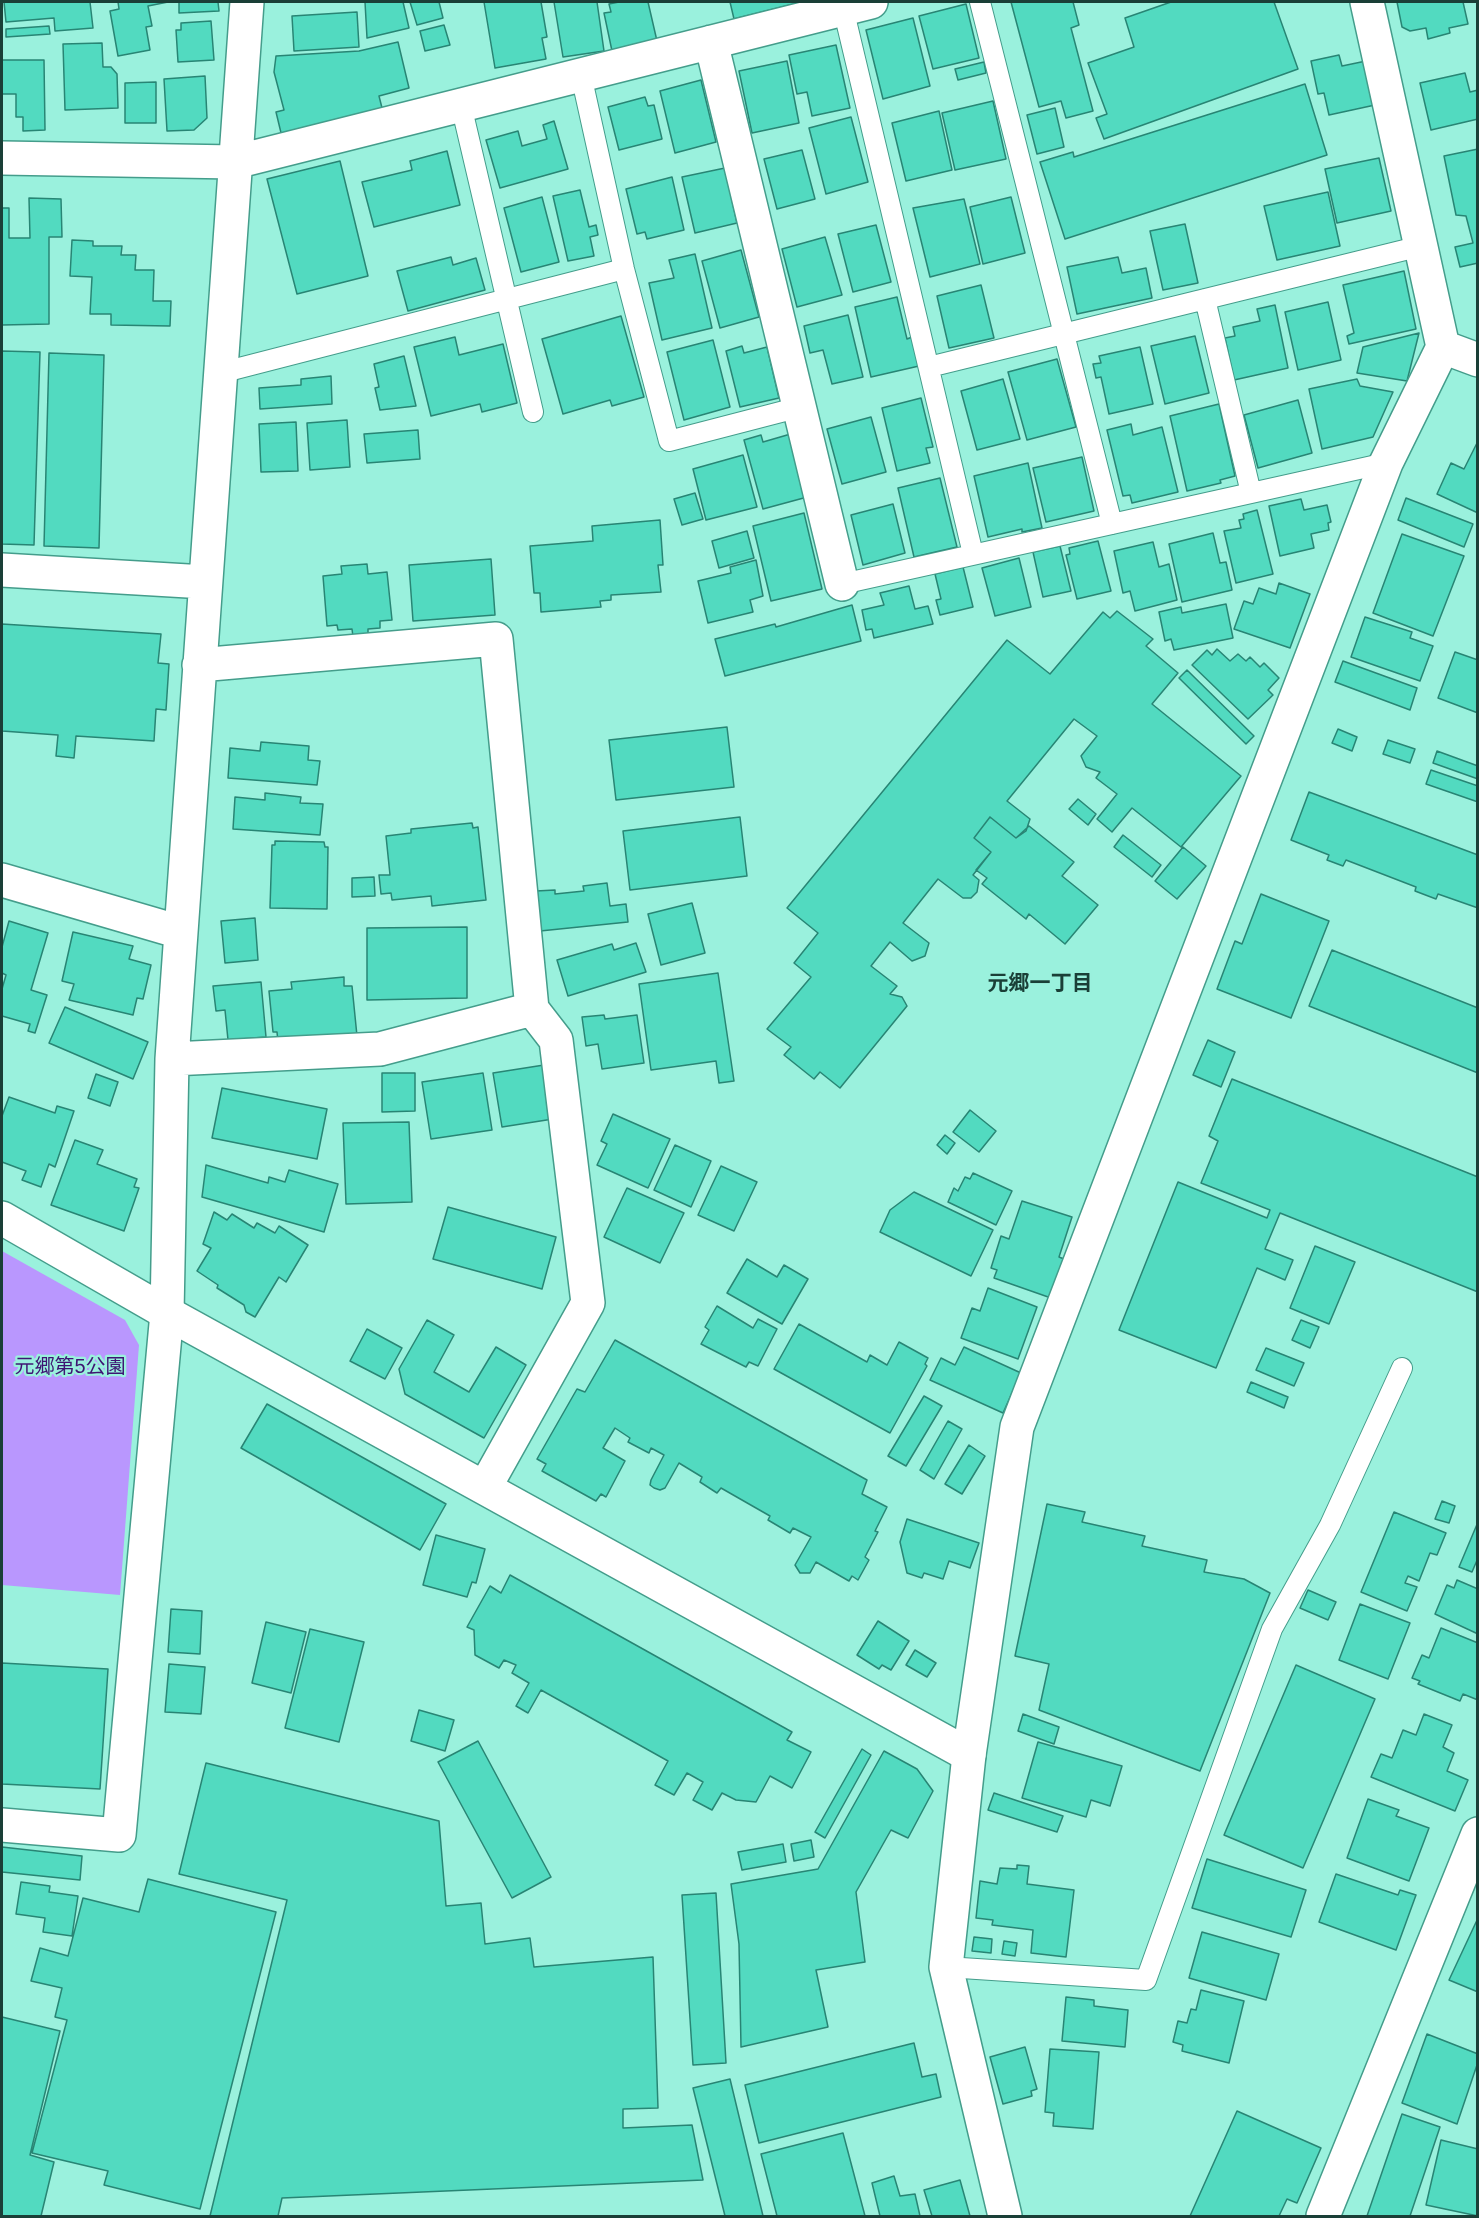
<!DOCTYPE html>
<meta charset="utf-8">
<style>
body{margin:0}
#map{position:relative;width:1479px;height:2218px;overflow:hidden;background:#9af1dd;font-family:Helvetica,sans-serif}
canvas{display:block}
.frame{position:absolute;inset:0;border:3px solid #1a3f37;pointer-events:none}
</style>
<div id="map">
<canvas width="1479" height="2218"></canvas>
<div class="frame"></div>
</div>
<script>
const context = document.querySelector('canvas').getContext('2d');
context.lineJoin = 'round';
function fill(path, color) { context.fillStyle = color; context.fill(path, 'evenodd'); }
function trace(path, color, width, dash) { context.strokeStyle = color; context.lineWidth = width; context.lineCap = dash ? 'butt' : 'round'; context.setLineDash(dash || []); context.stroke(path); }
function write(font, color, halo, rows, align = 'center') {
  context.font = font + ' Helvetica,"Noto Sans JP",sans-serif'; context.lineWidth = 4.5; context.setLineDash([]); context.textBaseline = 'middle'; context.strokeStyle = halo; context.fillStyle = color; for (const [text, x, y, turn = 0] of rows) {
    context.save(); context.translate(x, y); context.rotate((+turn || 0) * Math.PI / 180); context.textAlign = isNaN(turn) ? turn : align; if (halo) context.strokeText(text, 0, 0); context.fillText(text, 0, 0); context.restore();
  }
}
const green = new Path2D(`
 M2 1251 125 1320 139 1345 120 1595 2 1585Z`);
const building = new Path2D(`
 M4 2H90L93 28 55 31 54 18 6 22Z
 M118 2H168L148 6 152 26 146 27 150 50 118 56 110 11 119 9Z
 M179 2H218L219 11 179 13Z
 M365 2H403L409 28 367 38Z
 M410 2H439L443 18 417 25Z
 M484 2H541L547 37 542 38 546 59 495 68Z
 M554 2H597L604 51 563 57Z
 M619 2H648L657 41 612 51 604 13 611 12 609 4Z
 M730 2H794V4L734 19Z
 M1011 2H1073L1079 25 1071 28 1093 111 1066 118 1061 101 1039 107Z
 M1171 2H1274L1298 69 1104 139 1096 118 1107 114 1088 63 1134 47 1125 18Z
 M1397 2H1463L1468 24 1449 28 1450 33 1428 39 1426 28 1410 31 1402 27Z
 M966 4 979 58 933 69 919 16Z
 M357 12 359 47 294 51 292 16Z
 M913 18 930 86 883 99 866 30Z
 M211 21 214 60 178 62 176 30H181V23Z
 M444 25 450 45 425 51 420 31Z
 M49 26 50 34 6 37V29Z
 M398 42 409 88 379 96 383 112 282 137 276 112 284 110 274 72 276 56 359 51Z
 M102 43 103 67H111L117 74 118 108 65 110 63 44Z
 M836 45 850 108 812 116 807 92 797 94 789 55Z
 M1339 55 1342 66 1366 61 1375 105 1329 115 1324 93 1318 94 1311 61Z
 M2 60H44L45 130 23 131V117H16V94H2Z
 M787 61 799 123 752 133 739 71Z
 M984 62 986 73 958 80 955 69Z
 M1465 73 1470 92 1478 90V119L1431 130 1420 83Z
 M205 76 207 118 194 130 167 131 164 79Z
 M701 80 716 142 675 153 660 91Z
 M156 82V123H125V83Z
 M1305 84 1327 155 1065 239 1040 162 1073 152 1074 157Z
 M645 97 648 106 654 105 662 139 619 150 608 107Z
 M993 101 1006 159 955 170 942 113Z
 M1055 108 1064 147 1037 154 1027 115Z
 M939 111 952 170 906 181 892 123Z
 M851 117 868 182 826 194 809 128Z
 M554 121 568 169 500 188 486 140 518 131 522 146 547 139 543 125Z
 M1478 149V263L1460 267 1455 247 1473 243 1466 216 1456 215 1444 156Z
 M802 150 815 199 777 209 764 159Z
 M447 151 460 205 374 227 362 182 412 170 410 161Z
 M1379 158 1391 211 1337 223 1325 169Z
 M340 161 368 276 297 294 267 179Z
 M725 168 737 223 695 233 682 177Z
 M672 177 684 230 647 239 645 232 637 234 626 189Z
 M580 190 589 227 596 225 598 235 590 237 594 256 568 261 553 196Z
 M1328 192 1340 246 1277 260 1264 206Z
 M542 197 559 262 521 272 504 208Z
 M1011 197 1025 253 983 264 970 207Z
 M29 198 61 199 62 237H49V324L2 325V208H9V238H30Z
 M964 199 980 264 930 277 913 208Z
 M1185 224 1198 283 1163 290 1150 231Z
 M876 225 891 282 853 292 838 234Z
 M825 237 842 295 797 307 782 249Z
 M72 240 93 241V246H122L121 255H136L135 270H154L153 301H171L170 326 111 325V314H90L92 277 70 276Z
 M741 250 759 317 720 328 702 261Z
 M695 254 712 328 662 340 649 283 674 278 669 260Z
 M451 257 453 265 476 258 485 290 408 311 397 271Z
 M1118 257 1122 273 1146 268 1152 298 1077 314 1067 267Z
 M1404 271 1416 329 1349 344 1347 336 1354 333 1343 285Z
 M981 285 994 338 949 348 937 296Z
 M897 297 907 339 912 337 919 366 871 377 855 307Z
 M1328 302 1341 360 1298 370 1285 312Z
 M1275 305 1288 368 1234 380 1225 338 1235 336 1233 327 1260 321 1257 309Z
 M848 315 863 377 832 384 823 350 810 353 804 326Z
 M621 316 644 397 612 406 610 400 563 414 542 339Z
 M1419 333 1407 381 1357 373 1363 347Z
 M1195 336 1209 393 1165 404 1151 346Z
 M455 337 459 355 503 344 517 403 482 412 480 404 431 416 414 347Z
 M713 340 730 407 684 420 667 352Z
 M742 346 744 353 767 347 779 398 740 407 726 351Z
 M1140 347 1153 404 1109 414 1101 377 1096 378 1093 364 1101 363 1099 356Z
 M2 351 40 352 34 545 2 544Z
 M49 353 104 355 99 548 44 546Z
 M404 356 416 406 380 410 375 388 379 387 374 364Z
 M1057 359 1076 427 1027 440 1008 372Z
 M331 376 332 404 260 409 259 388 301 385V379Z
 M1003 379 1020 439 977 450 961 391Z
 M1357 379 1360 386 1393 392 1373 437 1322 449 1309 389Z
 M921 398 933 447 926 448 930 463 897 471 882 408Z
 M1298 400 1312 453 1258 468 1244 415Z
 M1219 404 1235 476 1220 480 1221 483 1187 491 1170 416Z
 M871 417 886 472 842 484 827 429Z
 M347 420 350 467 310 470 307 423Z
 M296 422 298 471 261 472 259 424Z
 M1131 424 1133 435 1162 427 1178 492 1132 503 1130 495 1123 496 1107 430Z
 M418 430 420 459 367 463 364 434Z
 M794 433 811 496 763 509 744 440 761 435 763 442Z
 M1478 441V513L1437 494 1451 463 1464 469Z
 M743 455 757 507 706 520 693 469Z
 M1082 457 1094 511 1046 522 1033 468Z
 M1028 463 1042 528 1022 532V529L988 537 974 476Z
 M940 478 957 547 914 557 898 488Z
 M695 493 703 519 682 525 674 499Z
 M1406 498 1473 524 1464 547 1398 520Z
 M1301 499 1304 510 1327 505 1331 522 1328 523 1329 530 1311 534 1314 548 1280 556 1269 506Z
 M893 504 905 553 863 565 851 515Z
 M1257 510 1273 574 1236 583 1224 531 1241 528 1239 520 1244 519 1243 514Z
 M804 513 822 589 771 601 753 526Z
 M660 520 663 565H658L661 592 611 595V600L600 601 601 607 541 612 540 593H534L530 546 593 541 592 526Z
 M747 531 754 558 719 568 712 541Z
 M1213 533 1220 563 1226 562 1232 590 1182 602 1169 544Z
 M1402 534 1464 556 1433 636 1373 613Z
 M1098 541 1111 591 1077 599 1066 555 1070 554 1069 548Z
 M1153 542 1159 567 1169 564 1177 600 1135 611 1130 591 1123 593 1114 551Z
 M1060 546 1071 591 1043 597 1033 552Z
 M1019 558 1031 607 995 616 982 568Z
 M491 559 495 615 413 621 409 565Z
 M756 560 763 596 750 600 753 612 708 623 698 581 731 573 730 567Z
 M367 564 368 574 387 572 392 620 380 621V628L368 629V635L353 637 352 629 338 630 337 625 327 626 323 576 342 574 341 566Z
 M963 567 973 607 940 615 936 600 941 599 935 574Z
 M1279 583 1310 594 1290 648 1234 629 1244 601 1253 604 1259 588 1276 594Z
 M909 586 915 609 928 606 933 624 874 638 872 629 866 630 862 610 884 605 880 593Z
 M1226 604 1233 638 1174 650 1171 639 1165 641 1159 612 1181 607 1182 613Z
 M852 605 861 641 725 676 715 639 775 624 776 627Z
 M1117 611 1153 639 1146 646 1178 673 1152 704 1241 776 1181 847 1132 808 1112 832 1097 819 1117 794 1096 778 1100 772 1086 767 1081 756 1097 736 1074 719 1007 801 1030 819 1026 831 1016 838 990 817 974 838 991 852 973 875 979 880 977 892 971 898H963L938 879 903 923 929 943 925 956 912 961 890 942 871 966 897 986 890 994 902 997 907 1006 840 1088 820 1072 814 1079 784 1055 791 1047 767 1029 811 977 794 963 818 933 787 908 1007 640 1050 674 1103 612 1110 618Z
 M1365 617 1412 632 1410 638 1433 646 1420 681 1351 657Z
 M2 624 161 634 158 663 169 664 166 710 156 709 154 741 76 736 74 758 56 756 58 735 2 731Z
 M1217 649 1230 661 1238 654 1246 661 1250 657 1260 667 1264 663 1279 678 1268 690 1273 695 1248 719 1192 665 1207 650 1212 655Z
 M1455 652 1478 660V713L1438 698Z
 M1343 661 1417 688 1410 710 1335 682Z
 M1187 670 1254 736 1246 744 1179 678Z
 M727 727 734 787 616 800 609 740Z
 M1338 729 1357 737 1352 751 1332 743Z
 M1388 740 1415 749 1410 763 1383 754Z
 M261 742 309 746 308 760 320 761 317 785 228 778 230 748 260 751Z
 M1437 751 1478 766V779L1433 763Z
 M1431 770 1478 786V802L1426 784Z
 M1309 792 1478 855V908L1438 894 1436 899 1415 891 1416 887 1346 860 1343 866 1327 860 1329 855 1291 840Z
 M265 793 301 797 300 803 323 804 320 835 233 829 235 797 265 800Z
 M1078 799 1096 814 1088 825 1069 809Z
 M740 817 747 876 630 890 623 831Z
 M990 817 1016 838 1029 826 1074 862 1062 876 1098 905 1065 944 1029 914 1026 919 982 884 987 878 976 870 991 852 974 838Z
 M472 823 473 828 478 827 486 900 432 906 431 896 392 900 391 893 381 894 379 875H390L386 836 411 833V829Z
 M1123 835 1161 865 1152 877 1114 847Z
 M275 841 324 842 325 847H328L327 909 270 908 272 845H275Z
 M1183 847 1206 866 1177 899 1155 881Z
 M374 877 375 896 352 897V878Z
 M607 883 610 906 626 904 628 922 540 931 536 891 555 890V894L584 891 583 886Z
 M1261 894 1329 921 1291 1018 1217 989 1235 941 1242 944Z
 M692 903 705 953 661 965 648 914Z
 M255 918 258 960 225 963 221 921Z
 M9 921 48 933 31 990 47 995 35 1033 28 1031 30 1024 2 1016V989L6 975 2 973V947Z
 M467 927V998L367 1000V928Z
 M73 932 133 946 129 959 151 965 143 999 137 998 133 1015 69 1000 74 984 62 981Z
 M636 943 646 972 568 996 557 960 612 944 614 950Z
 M1332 950 1478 1008V1073L1309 1006Z
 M718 973 734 1081 719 1083 716 1061 651 1070 639 984Z
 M344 977V986H352L357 1036 278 1042 277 1032H273L269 991 292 989 291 982Z
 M261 982 266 1037 228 1040 225 1010 216 1011 213 986Z
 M65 1007 148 1042 133 1079 49 1043Z
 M604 1015 605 1019 637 1015 644 1063 602 1069 598 1044 586 1046 582 1017Z
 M1208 1040 1235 1052 1221 1087 1193 1075Z
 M544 1065 553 1119 502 1127 493 1073Z
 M382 1073H415V1111L382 1112Z
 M483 1073 492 1130 431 1139 422 1082Z
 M96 1074 118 1082 110 1106 88 1098Z
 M1232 1079 1478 1177V1292L1280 1213 1265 1249 1293 1260 1285 1280 1257 1268 1216 1368 1119 1330 1178 1182 1267 1218 1270 1210 1201 1183 1218 1141 1209 1136Z
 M222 1088 327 1109 317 1159 212 1138Z
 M9 1097 55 1113 57 1106 74 1111 55 1167 49 1164 41 1187 22 1180 26 1171 2 1162V1116Z
 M970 1110 996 1131 979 1152 953 1132Z
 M613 1114 670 1139 648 1188 597 1165 607 1144 601 1141Z
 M409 1122 412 1202 346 1204 343 1123Z
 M945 1135 955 1143 947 1154 937 1145Z
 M75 1140 103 1150 97 1164 137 1179 134 1187 139 1188 124 1231 51 1205Z
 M675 1145 711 1161 691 1207 654 1190Z
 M206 1165 268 1183 269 1177 285 1182 289 1170 338 1184 324 1232 202 1197Z
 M721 1166 757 1182 734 1231 698 1215Z
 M973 1173 1012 1191 996 1225 948 1202 954 1188 958 1191 965 1177 970 1179Z
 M627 1188 684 1213 660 1263 604 1237Z
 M914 1192 993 1230 971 1276 880 1232 890 1210Z
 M1022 1201 1072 1217 1059 1257 1064 1259 1051 1298 994 1278 997 1270 991 1268 1001 1236 1009 1239Z
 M448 1207 556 1237 542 1289 433 1259Z
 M214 1212 227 1220 232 1214 254 1228 257 1223 275 1233 279 1226 308 1245 286 1282 279 1277 255 1317 246 1312 244 1305 217 1288 218 1285 197 1271 211 1248 203 1244Z
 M1315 1246 1355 1262 1329 1324 1290 1308Z
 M747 1259 777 1277 784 1265 808 1279 782 1324 727 1293Z
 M988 1288 1037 1307 1018 1359 961 1338 972 1308 980 1311Z
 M717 1306 753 1328 758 1319 777 1329 758 1366 749 1362 746 1367 701 1344 709 1330 705 1327Z
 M427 1320 454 1335 434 1372 469 1392 496 1347 526 1365 484 1438 405 1394 399 1369Z
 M1301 1320 1319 1327 1310 1348 1292 1340Z
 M799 1324 867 1362 870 1355 887 1365 899 1342 928 1358 925 1364 927 1366 890 1433 774 1369Z
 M367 1329 402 1348 385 1379 350 1361Z
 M615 1340 867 1480 862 1494 887 1507 875 1531 878 1532 865 1557 869 1560 858 1580 852 1576 849 1581 816 1562 810 1573H800L795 1565 811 1537 793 1528 790 1533 768 1520 770 1516 721 1488 717 1493 700 1482 702 1477 679 1463 665 1488 660 1490 654 1488 650 1485 651 1480 664 1455 651 1448 649 1453 628 1442 630 1438 615 1428 603 1448 625 1461 606 1497 601 1494 596 1501 542 1471 546 1464 537 1459 577 1389 585 1392Z
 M964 1347 1021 1373 1003 1413 930 1380 941 1358 955 1365Z
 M1266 1348 1304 1363 1294 1386 1256 1370Z
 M1251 1382 1288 1397 1284 1408 1247 1392Z
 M924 1396 942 1406 906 1466 888 1456Z
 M267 1404 446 1504 420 1550 241 1448Z
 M948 1421 962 1429 934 1479 920 1470Z
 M969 1445 985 1456 962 1494 945 1484Z
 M1442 1501 1455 1506 1449 1523 1435 1519Z
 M1047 1504 1085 1512 1082 1522 1145 1536 1142 1546 1207 1560 1204 1572 1244 1579 1270 1593 1200 1771 1039 1710 1049 1664 1015 1656Z
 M1394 1512 1446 1533 1437 1555 1430 1553 1419 1581 1408 1576 1405 1583 1417 1587 1407 1611 1361 1592Z
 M907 1519 979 1543 970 1568 949 1561 943 1579 924 1573 922 1578 907 1573 900 1542Z
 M1478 1522V1558L1472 1572 1459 1567Z
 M436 1535 485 1549 476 1583 472 1582 467 1597 423 1585Z
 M510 1575 792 1732 787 1740 811 1752 792 1788 770 1776 756 1802 736 1800 722 1793 712 1810 693 1800 703 1782 687 1773 674 1795 655 1785 668 1761 541 1690 528 1713 516 1706 529 1683 512 1673 516 1665 504 1660 499 1668 475 1655 474 1630 467 1627 490 1586 501 1593Z
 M1457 1580 1478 1589V1634L1435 1614 1447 1585 1454 1588Z
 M1308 1590 1336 1602 1328 1620 1300 1608Z
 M1360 1604 1410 1623 1388 1679 1339 1660Z
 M171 1609 202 1611 200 1654 168 1652Z
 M878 1621 909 1641 891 1670 882 1665 879 1669 857 1655Z
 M266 1622 306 1632 291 1693 252 1683Z
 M1441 1628 1478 1643V1700L1463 1694 1460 1701 1418 1684 1420 1681 1412 1678 1422 1655 1429 1658Z
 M310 1629 364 1642 339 1742 285 1728Z
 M915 1650 936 1663 927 1677 906 1665Z
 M2 1663 108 1669 100 1789 2 1784Z
 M169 1664 205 1667 201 1714 165 1712Z
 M1296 1665 1375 1699 1303 1868 1224 1835Z
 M419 1710 454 1720 445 1751 411 1741Z
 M1023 1714 1059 1727 1054 1744 1018 1731Z
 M1424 1714 1452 1725 1443 1747 1454 1753 1447 1771 1468 1780 1455 1811 1371 1777 1381 1754 1392 1758 1403 1730 1416 1735Z
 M478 1741 551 1877 512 1898 438 1762Z
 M1038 1742 1122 1766 1110 1806 1091 1800 1086 1817 1022 1798Z
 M862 1749 871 1755 825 1838 815 1832Z
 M884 1751 917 1769 933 1791 908 1838 891 1830 856 1892 865 1962 816 1970 828 2027 741 2047 739 1944 731 1884 818 1869Z
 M206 1763 439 1821 446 1906 481 1903 485 1944 530 1938 534 1967 653 1957 658 2108 623 2109V2128L692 2125 703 2180 282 2198 278 2216H210L287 1900 179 1874Z
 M994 1793 1063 1816 1057 1832 988 1810Z
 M1368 1799 1399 1810 1396 1816 1429 1828 1409 1881 1347 1858Z
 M811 1840 814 1857 794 1861 791 1844Z
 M783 1844 786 1862 742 1870 738 1852Z
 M2 1847 82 1856 80 1880 2 1872Z
 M1207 1859 1306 1890 1291 1937 1192 1908Z
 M1017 1865 1029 1866 1027 1884 1074 1890 1066 1957 1031 1953 1033 1930 992 1925 993 1920 976 1918 980 1881 997 1884 1000 1868 1017 1869Z
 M1336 1874 1398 1895 1400 1890 1416 1895 1396 1950 1319 1922Z
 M148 1879 276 1912 200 2209 104 2185 108 2171 32 2153 67 2020 55 2017 62 1988 31 1981 40 1948 68 1956 83 1898 139 1912Z
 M21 1882 50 1886 49 1892 78 1896 72 1936 43 1932 45 1918 16 1914Z
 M716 1893 726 2063 693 2065 682 1895Z
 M1478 1918V1992L1449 1980Z
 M1202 1932 1279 1954 1266 2000 1189 1978Z
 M974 1937 992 1939 991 1953 972 1951Z
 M1004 1941 1017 1943 1015 1956 1002 1954Z
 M1201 1990 1244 2001 1229 2063 1182 2051 1183 2045 1173 2042 1178 2021 1187 2023 1191 2009 1196 2010Z
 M1066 1997 1094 2000V2006L1128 2010 1125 2047 1062 2041Z
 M2 2017 60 2031 30 2155 54 2162 41 2216H2Z
 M1427 2034 1478 2054V2062L1457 2124 1402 2103Z
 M914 2043 922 2077 936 2074 941 2097 759 2143 745 2085Z
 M1025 2047 1037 2089 1031 2091 1032 2096 1003 2104 990 2057Z
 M1050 2049 1099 2052 1093 2129 1053 2126 1054 2113 1045 2112Z
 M730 2079 763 2216H725L693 2088Z
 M1237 2111 1321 2148 1297 2203 1287 2199 1279 2216H1190Z
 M1402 2114 1440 2127 1410 2216H1367Z
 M843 2133 865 2216H777L761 2154Z
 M1441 2140 1478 2149V2216L1426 2205Z
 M894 2176 900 2196 915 2194 920 2216H880L872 2183Z
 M960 2180 970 2216H932L924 2190Z`);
const service = new Path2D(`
 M980 2 1112 524
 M843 8 973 554
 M581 75 624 269 669 441 800 407
 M461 105 533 412
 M1205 299 1251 493
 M929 367 1421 246
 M220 373 624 269
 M842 584 1386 463
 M946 1967 1146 1980 1272 1629 1330 1525 1402 1368`);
const minor = new Path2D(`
 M1367 2 1443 347 1478 360
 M711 42 842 584
 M2 158 235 162 871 2
 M2 570 205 582
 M2 880 180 932
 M172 1059 380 1049 532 1009 496 639 199 665
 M485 1487 588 1303 556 1040 532 1009
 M2 1825 119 1835 167 1313 172 1059 247 2
 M1005 2216 946 1967 969 1755 1017 1427 1386 463 1443 347
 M1323 2216 1478 1834`);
const tertiary = new Path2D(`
 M2 1218 167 1313 969 1755`);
const parkNames = [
 ["元郷第5公園",70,1367]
];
const neighbourhoodNames = [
 ["元郷一丁目",1040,984]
];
fill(green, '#b997fe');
fill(building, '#52dac0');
trace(building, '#288574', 1.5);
trace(service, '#449d8b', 22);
trace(minor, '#449d8b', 36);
trace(tertiary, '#449d8b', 36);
trace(service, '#fff', 20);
trace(minor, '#fff', 33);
trace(tertiary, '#fff', 33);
write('20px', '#3e1472', '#9af1dd', parkNames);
write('bold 21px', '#1a3f37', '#9af1dd', neighbourhoodNames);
</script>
